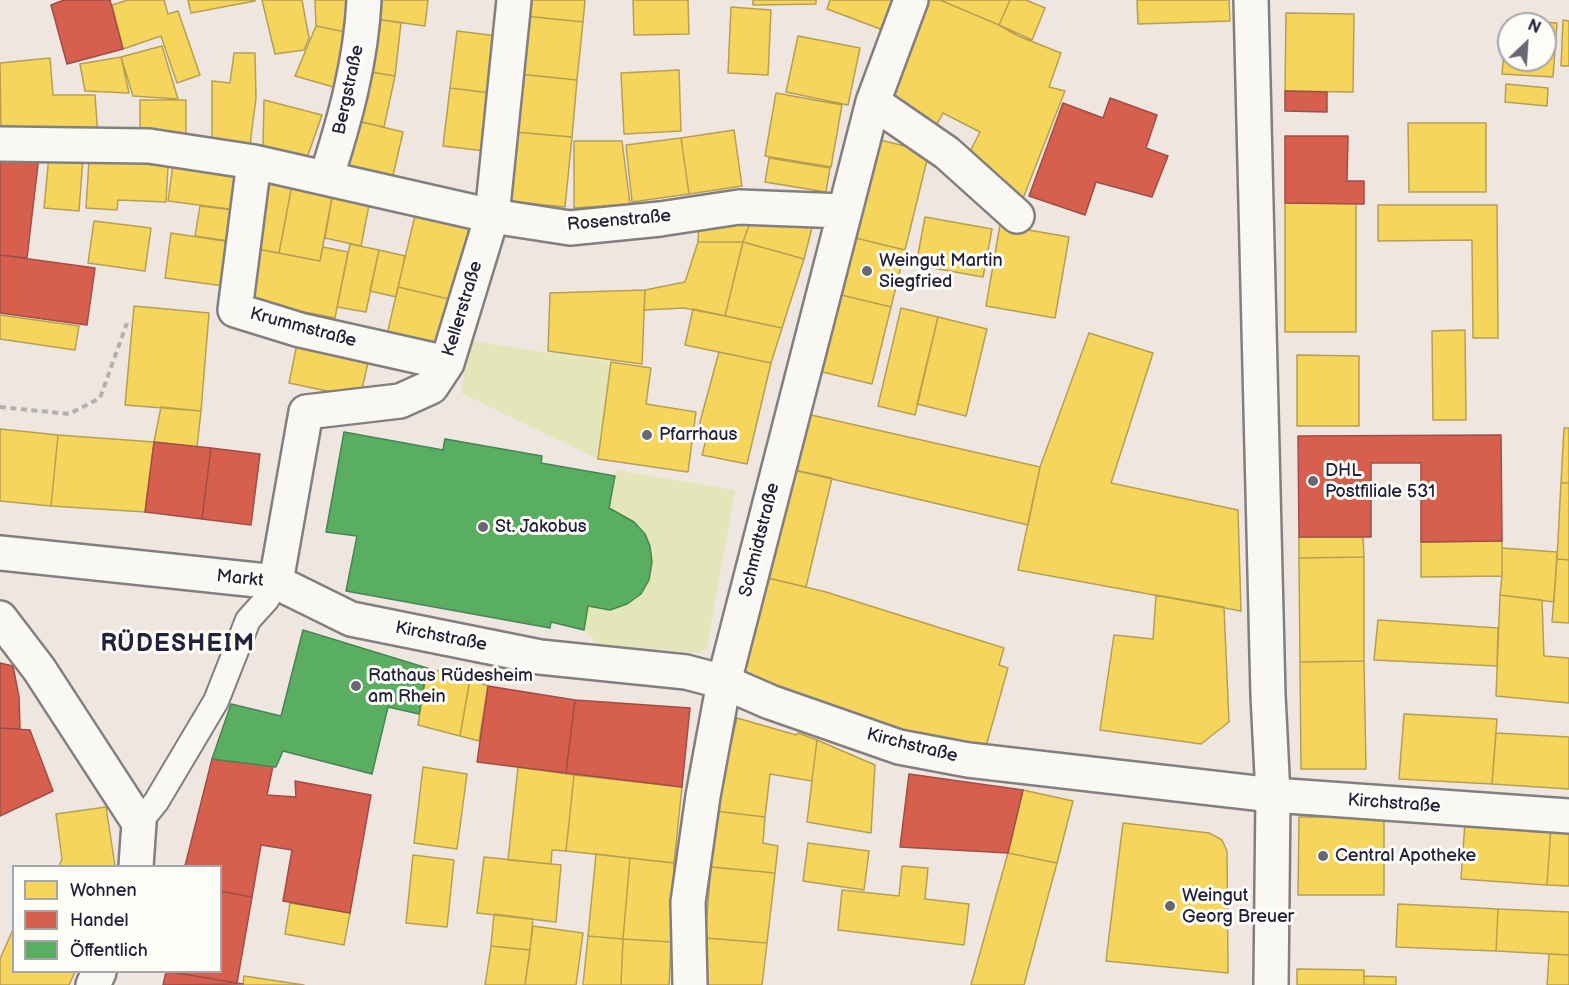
<!DOCTYPE html>
<meta charset="utf-8">
<style>
body{margin:0}
#map{position:relative;width:1569px;height:985px;overflow:hidden;background:#efe6df;font-family:"Balsamiq Sans",sans-serif}
canvas{display:block}
.legend{position:absolute;left:12px;top:865px;width:210px;height:108px;box-sizing:border-box;background:#fdfcf7;border:2px solid #a5a5ac;margin:0;padding:8px 10px;list-style:none;font-size:18px;color:#22223b}
.legend li{display:flex;align-items:center;gap:12px;height:30px}
.legend b{width:30px;border:2px solid #a5a5ac}
.north{position:absolute;left:1497px;top:12px;width:60px;height:60px;box-sizing:border-box;background:#fdfcf7;border:2px solid #a5a5ac;border-radius:50%;rotate:25deg;font-size:16px;font-weight:700;line-height:24px;text-align:center;color:#22223b}
.north::after{content:'';display:block;margin:auto;width:21px;height:27px;background:#6a6774;clip-path:polygon(50% 0,100% 100%,50% 72%,0 100%)}
</style>
<div id="map">
<canvas width="1569" height="985"></canvas>
<ul class="legend">
<li><b style="height:16px;background:#f6d55c"></b>Wohnen</li>
<li><b style="height:16px;background:#d6604d"></b>Handel</li>
<li><b style="height:16px;background:#5aae61"></b>Öffentlich</li>
</ul>
<div class="north">N</div>
</div>
<script>
const context = document.querySelector('canvas').getContext('2d');
context.lineJoin = 'round';
function fill(path, color) { context.fillStyle = color; context.fill(path, 'evenodd'); }
function trace(path, color, width, dash) { context.strokeStyle = color; context.lineWidth = width; context.lineCap = dash ? 'butt' : 'round'; context.setLineDash(dash || []); context.stroke(path); }
function write(font, color, halo, rows, align = 'center') {
  context.font = font + ' "Balsamiq Sans",sans-serif'; context.lineWidth = 6; context.setLineDash([]); context.textBaseline = 'middle'; context.strokeStyle = halo; context.fillStyle = color; for (const [text, x, y, turn = 0] of rows) {
    context.save(); context.translate(x, y); context.rotate((+turn || 0) * Math.PI / 180); context.textAlign = isNaN(turn) ? turn : align; if (halo) context.strokeText(text, 0, 0); context.fillText(text, 0, 0); context.restore();
  }
}
const green = new Path2D(`
 M470 341 611 362 598 459 461 393Z
 M616 470 735 490 707 647 699 653 598 644 584 630 588 606 610 610 627 604 652 562 650 546 645 534 634 522 609 508Z`);
const homes = new Path2D(`
 M128 0H164L168 14 178 11 200 75 177 83 161 36 123 49 112 5Z
 M188 0H255V1L191 13Z
 M262 0H302L309 38 304 50 275 54Z
 M315 0H357L355 34 316 26Z
 M371 0H428L425 26 369 18Z
 M527 0H585L583 22 525 16Z
 M633 0H688L689 34 634 35Z
 M753 0H816V4L753 5Z
 M830 0H895L883 30 827 9Z
 M925 0H940L999 25 1018 36 1061 53 1049 87 1065 91 1022 201 966 159 980 132 943 113 937 124 882 96Z
 M940 0H1010L999 25Z
 M1010 0H1026L1045 8 1032 40 999 25Z
 M1137 0H1229L1230 21 1138 24Z
 M731 7 771 10 768 75 728 73Z
 M1286 13 1354 14 1353 92 1285 91Z
 M525 16 583 22 577 80 519 74Z
 M369 18 401 23 395 76 364 71Z
 M1507 20 1557 23 1553 77 1502 74ZM1509 24H1545V60H1509Z
 M1563 20 1569 21V66H1561Z
 M316 26 355 34 344 90 295 76Z
 M457 31 506 37 499 94 450 88Z
 M798 36 860 48 848 105 786 92Z
 M162 46 178 99 133 96 121 57Z
 M234 53H255L256 98 250 145 212 143V81L230 83Z
 M121 57 129 93 85 91 80 64Z
 M50 58 53 95H95L98 138 1 135 0 63Z
 M679 70 681 131 624 134 621 73Z
 M364 71 395 76 384 127 353 120Z
 M519 74 577 80 572 137 514 132Z
 M1506 84 1548 88 1547 106 1505 102Z
 M450 88 499 94 493 152 443 146Z
 M776 93 842 105 831 167 765 156Z
 M140 100H186V137L140 136Z
 M264 100 322 115 307 158 263 147Z
 M353 120 403 132 392 180 341 169Z
 M1408 123H1486V192H1409Z
 M734 130 742 186 689 194 681 138Z
 M514 132 572 137 565 207 507 201Z
 M868 137 929 152 905 250 843 235Z
 M681 138 689 194 632 202 626 145Z
 M574 141H622L630 204 574 208Z
 M49 155 83 158 79 211 44 208Z
 M769 158 830 168 826 192 765 182Z
 M89 160 168 166 166 202 118 200 117 210 86 208Z
 M173 164 242 175 237 210 168 201Z
 M265 179 292 185 279 253 252 248Z
 M292 185 333 192 320 261 279 253Z
 M333 192 370 200 361 246 325 238Z
 M1285 203H1356V332H1285Z
 M1378 205H1497L1498 338H1473L1472 240 1378 241Z
 M200 206 241 211 236 242 195 236Z
 M417 207 471 220 453 300 398 287Z
 M753 214 743 242H698L699 221Z
 M753 214 815 216 804 259 743 242Z
 M925 217 992 229 983 277 916 265Z
 M94 221 151 228 145 271 88 263Z
 M1000 225 1069 237 1055 318 986 306Z
 M171 233 237 243 231 287 165 278Z
 M843 235 905 250 891 307 829 292Z
 M698 242H743L725 316 684 308 644 310 645 290 685 282Z
 M743 242 804 259 782 328 725 316Z
 M350 244 379 250 366 312 337 307Z
 M323 247 348 252 335 318 242 300 252 248 320 261Z
 M379 250 405 256 396 297 370 291Z
 M398 287 453 300 441 351 386 339Z
 M645 290 642 364 548 351 550 293Z
 M829 292 891 307 872 384 810 369Z
 M134 306 209 313 201 411 125 405Z
 M901 308 938 317 915 415 878 406Z
 M693 309 782 328 771 363 685 345Z
 M0 315 79 326 75 350 0 339Z
 M938 317 987 329 966 416 917 404Z
 M1465 330 1466 420H1433L1432 331Z
 M1089 333 1153 353 1111 483 1238 510 1241 611 1018 570 1040 467Z
 M297 344 369 358 360 398 289 383Z
 M719 352 771 363 747 464 702 455 707 436 697 433Z
 M1297 355 1359 356V426H1297Z
 M611 362 651 368 646 404 696 412 688 472 598 459Z
 M161 407 201 411 197 447 154 442Z
 M798 412 1040 467 1028 525 785 468Z
 M1564 428H1569V483H1561Z
 M0 429 58 435 51 506 0 501Z
 M58 435 154 442 145 512 51 506Z
 M445 439 492 448 483 495 437 485Z
 M785 468 832 478 806 587 764 577Z
 M1561 483H1569V560L1557 559Z
 M1299 537H1363L1364 557 1299 558Z
 M1502 541V576L1421 577V542Z
 M1502 548 1557 552 1554 602 1500 595 1502 576Z
 M1364 557V661L1300 662 1299 558Z
 M1557 559 1569 560V623L1552 622Z
 M764 577 826 592 1004 648 999 665 1008 668 985 750 845 717 743 673Z
 M1156 595 1224 607 1229 722 1201 744 1100 730 1114 635 1153 639Z
 M1500 595 1542 600 1544 656 1569 658V703L1496 696Z
 M1378 620 1498 628 1497 666 1374 660Z
 M1364 661 1366 769H1301L1300 662Z
 M427 668 470 679 460 736 418 725Z
 M470 679 488 686 479 741 460 736Z
 M1404 714 1497 719 1492 784 1399 779Z
 M737 718 796 735 798 733 817 740 812 781 770 774 765 817 715 811Z
 M1496 733 1569 737V789L1492 784Z
 M817 740 875 765 871 833 807 822Z
 M423 767 467 774 457 849 414 843Z
 M518 767 574 775 566 851 552 850 551 864 508 860Z
 M574 775 682 787 674 863 566 851Z
 M1023 790 1073 801 1057 863 1008 853Z
 M106 807 115 866H59L62 859 56 814Z
 M715 811 765 817 763 843 778 846 775 873 711 867Z
 M1299 817H1384V895H1298Z
 M1465 822 1551 827 1547 885 1461 879Z
 M1123 823 1209 833 1222 840 1227 851 1228 973 1106 961Z
 M1551 827 1569 828V886L1547 885Z
 M808 843 869 851 864 890 803 881Z
 M1008 853 1057 863 1024 985H971Z
 M596 854 630 858 623 939 588 936Z
 M413 855 454 860 447 927 406 923Z
 M484 857 561 865 556 922 477 913Z
 M630 858 674 863 671 942 623 939Z
 M902 866 928 868 925 899 969 904 964 945 838 930 842 890 899 896Z
 M711 867 775 873 767 943 705 938Z
 M290 903 350 913 344 945 285 934Z
 M1398 904 1498 909 1496 951 1396 947Z
 M1498 909 1569 912V955L1496 951Z
 M494 914 533 919 530 950 491 946Z
 M533 926 583 933 576 985H525Z
 M14 927V972H75L69 985H0V959Z
 M588 936 623 939 621 985H583Z
 M705 938 767 943 762 985H701Z
 M623 939 671 942 669 985H621Z
 M491 946 530 950 525 985H485Z
 M1549 954 1569 955V985H1547Z
 M1297 969 1364 970V985H1297Z
 M244 976 304 985H243Z
 M1364 976 1396 977V985H1364Z`);
const shops = new Path2D(`
 M64 0H110L123 49 67 64 51 5Z
 M1285 91 1327 92V112L1285 111Z
 M1110 98 1157 115 1146 148 1168 156 1152 197 1096 182 1085 215 1029 196 1063 103 1103 118Z
 M1285 136H1348L1347 181H1364V204L1285 203Z
 M0 151 39 156 27 258 0 255Z
 M0 255 95 268 87 325 0 313Z
 M1501 435 1502 541 1421 542V463H1371V537H1299L1298 436Z
 M154 442 211 448 202 519 145 512Z
 M211 448 260 454 251 525 202 519Z
 M0 663 13 666 19 697 20 729 0 728Z
 M488 686 575 700 566 773 477 762Z
 M575 700 690 708 682 787 566 773Z
 M0 728 30 730 53 791 0 816Z
 M212 759 273 766 267 795 296 797 295 781 371 795 350 913 283 901 292 850 261 845 252 897 220 891V866H185Z
 M909 774 1023 790 1008 853 900 847Z
 M220 891 252 897 237 983 170 972H220Z
 M166 972H170L243 984 163 985Z`);
const public = new Path2D(`
 M344 432 443 450 445 439 542 456 541 463 615 476 609 508 634 522 645 534 650 546 652 562 649 580 641 594 627 604 610 610 588 606 584 630 551 622 550 628 346 591 357 536 326 532Z
 M303 630 427 668 419 714 388 707 372 774 283 751 276 767 212 759 231 704 281 716Z`);
const path = new Path2D(`
 M0 407 69 414 100 398 127 323`);
const pedestrian = new Path2D(`
 M139 823 156 802 216 701 248 620 267 599 276 582`);
const minor = new Path2D(`
 M873 102 947 153 1017 216
 M0 144 149 146 254 162 492 216 570 228 660 219 739 207 844 211
 M254 162 235 310 300 330 447 363
 M326 178C345 120 361 61 364 0
 M0 553 276 582 351 619 540 657 686 672 724 682 770 702 899 747 968 760 1273 795 1569 816
 M276 582 306 412 400 401 431 387 447 363 492 216 514 0
 M0 618 39 669 139 823 136 866
 M93 985 99 972
 M690 985 688 902 703 796 724 682 873 102 911 0`);
const secondary = new Path2D(`
 M1251 0 1268 695 1273 795 1271 985`);
const markers = [
 [867,271,6,"#6a6774"],
 [647,435,6,"#6a6774"],
 [1313,481,6,"#6a6774"],
 [483,527,6,"#6a6774"],
 [356,686,6,"#6a6774"],
 [1323,856,6,"#6a6774"],
 [1170,906,6,"#6a6774"]
];
const streetNames = [
 ["Bergstraße",349,90,-78],
 ["Rosenstraße",619,221,-5],
 ["Kellerstraße",463,309,-73],
 ["Krummstraße",303,328,15],
 ["Schmidtstraße",760,540,-76],
 ["Markt",240,579,6],
 ["Kirchstraße",441,637,11],
 ["Kirchstraße",912,746,14],
 ["Kirchstraße",1394,804,4]
];
const poiNames = [
 ["Weingut Martin",879,261],
 ["Siegfried",879,282],
 ["Pfarrhaus",659,435],
 ["DHL",1325,471],
 ["Postfiliale 531",1325,492],
 ["St. Jakobus",495,527],
 ["Rathaus Rüdesheim",368,676],
 ["am Rhein",368,697],
 ["Central Apotheke",1335,856],
 ["Weingut",1182,896],
 ["Georg Breuer",1182,917]
];
const districtNames = [
 ["RÜDESHEIM",178,645]
];
fill(green, '#e3e6b8');
fill(homes, '#f6d55c');
trace(homes, '#b69f52', 1.5);
fill(shops, '#d6604d');
trace(shops, '#a04d48', 1.5);
fill(public, '#5aae61');
trace(public, '#498456', 1.5);
trace(pedestrian, '#837f80', 28);
trace(minor, '#837f80', 38);
trace(secondary, '#837f80', 38);
trace(path, '#b2b0b2', 4, [6, 4.5]);
trace(pedestrian, '#f9f8f5', 24);
trace(minor, '#f9f8f5', 33);
trace(secondary, '#f9f8f5', 33);
for (const [x, y, r, color] of markers) { const dot = new Path2D(); dot.arc(x, y, r, 0, 2 * Math.PI); context.fillStyle = color; context.fill(dot); trace(dot, '#fdfcf7', 2); }
write('18px', '#22223b', '#fdfcf7', streetNames);
write('18px', '#22223b', '#fdfcf7', poiNames, 'left');
context.letterSpacing = '1.5px';
write('bold 24px', '#22223b', '#fdfcf7', districtNames);
context.letterSpacing = '0px';
</script>
